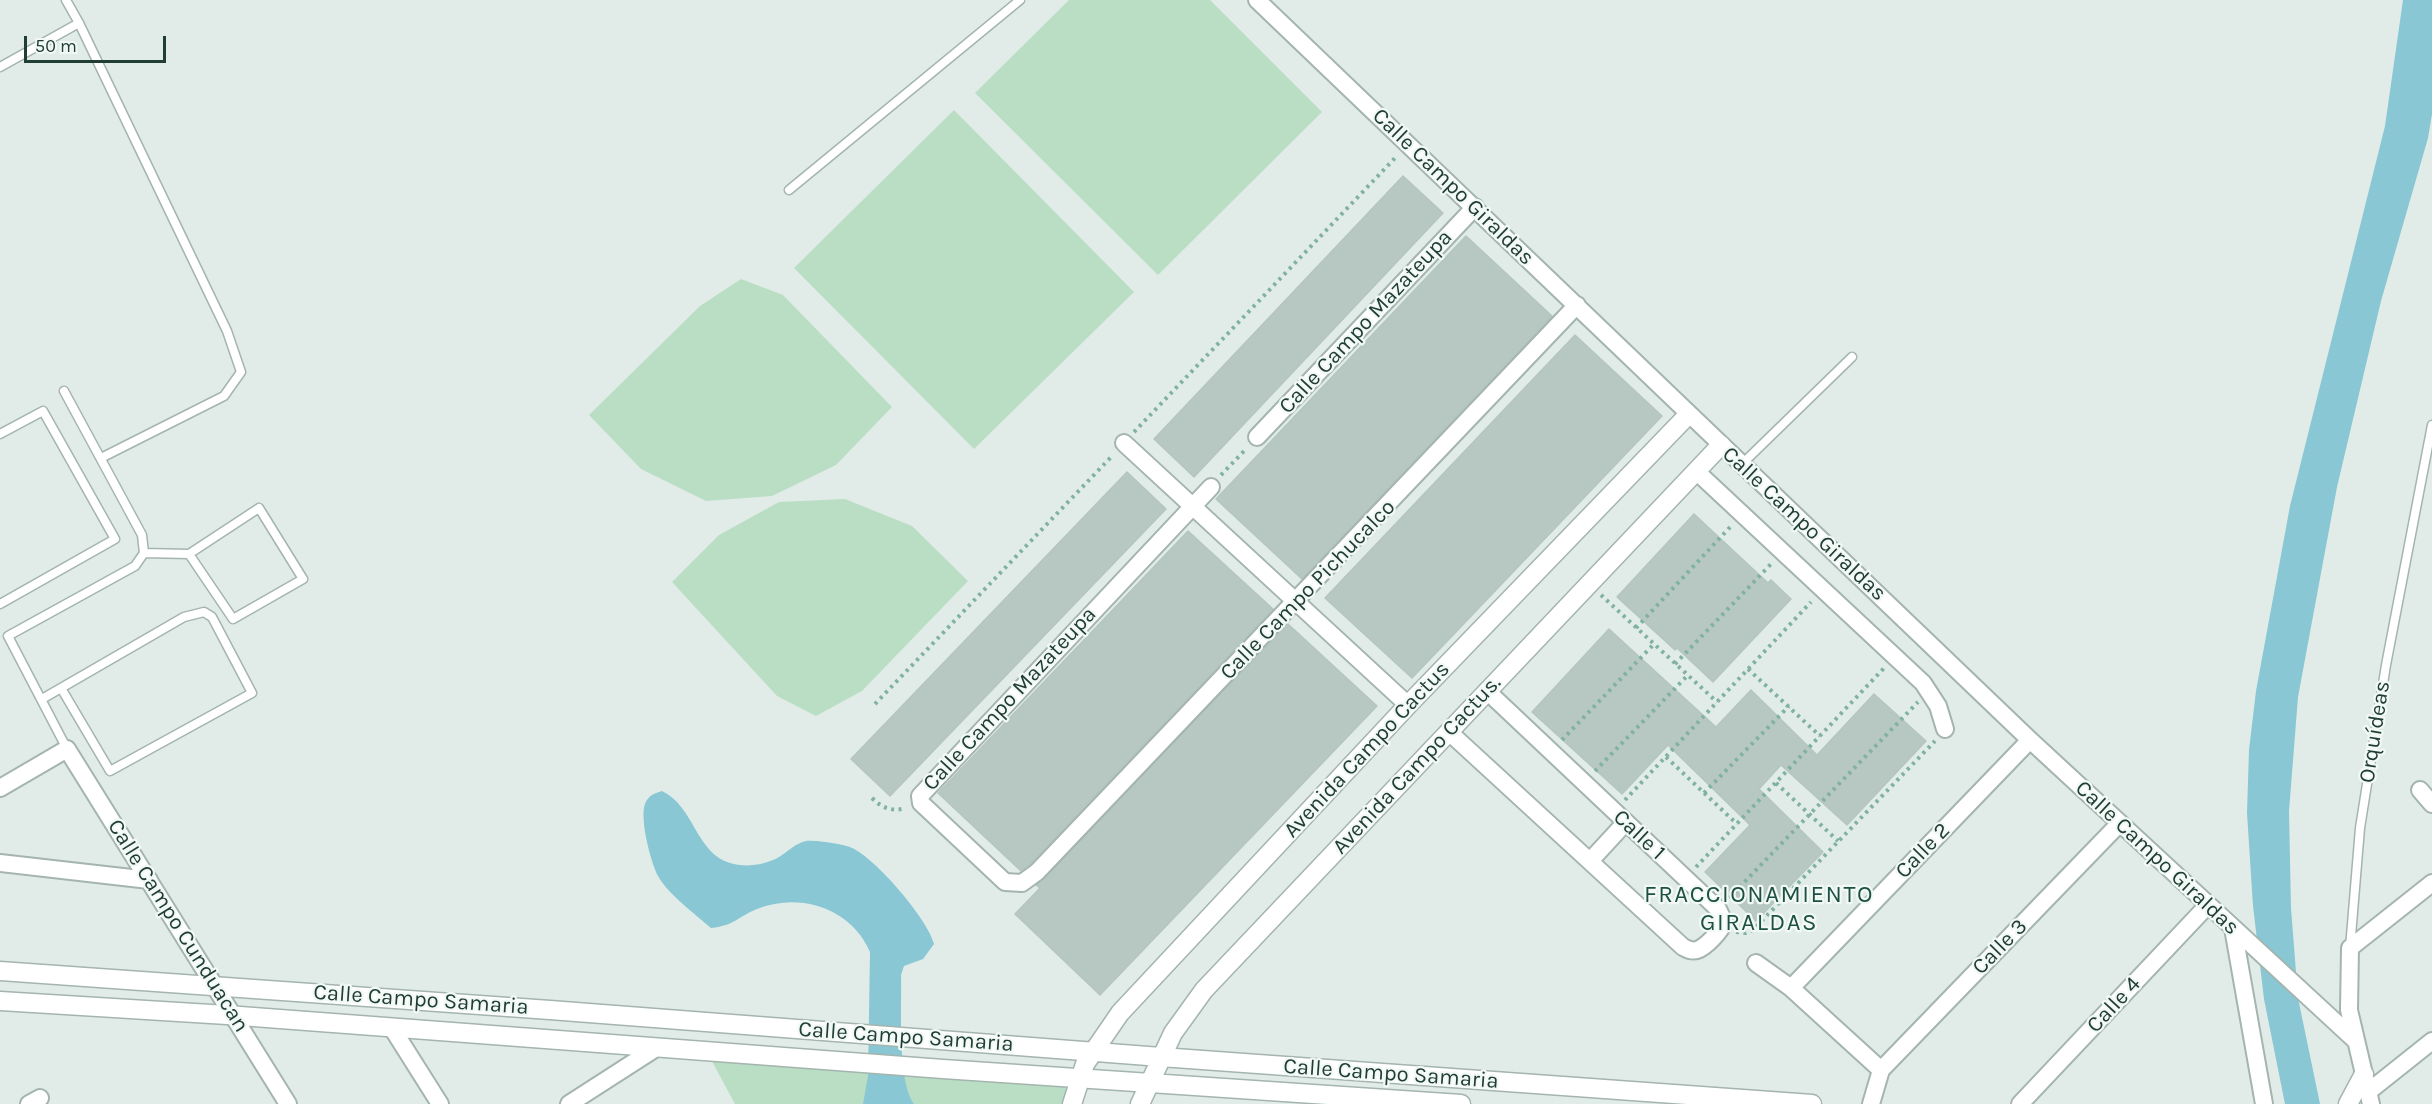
<!DOCTYPE html>
<meta charset="utf-8">
<style>
body{margin:0}
#map{position:relative;width:2432px;height:1104px;overflow:hidden;background:#e1ece8;font-family:Karla,sans-serif}
canvas{display:block}
.scale{position:absolute;left:24px;top:36px;width:142px;height:27px;box-sizing:border-box;border:3px solid #213e36;border-top:0;padding-left:8px;font-size:18px;line-height:21px;white-space:nowrap;color:#213e36;-webkit-text-stroke:4px #f2f9f5;paint-order:stroke}
</style>
<div id="map">
<canvas width="2432" height="1104"></canvas>
<div class="scale">50 m</div>
</div>
<script>
const context = document.querySelector('canvas').getContext('2d');
context.lineJoin = 'round';
function fill(path, color) { context.fillStyle = color; context.fill(path, 'evenodd'); }
function trace(path, color, width, dash) { context.strokeStyle = color; context.lineWidth = width; context.lineCap = dash ? 'butt' : 'round'; context.setLineDash(dash || []); context.stroke(path); }
function write(font, color, halo, rows, align = 'center') {
  context.font = font + ' Karla,sans-serif'; context.lineWidth = 4.5; context.setLineDash([]); context.textBaseline = 'middle'; context.strokeStyle = halo; context.fillStyle = color; for (const [text, x, y, turn = 0] of rows) {
    context.save(); context.translate(x, y); context.rotate((+turn || 0) * Math.PI / 180); context.textAlign = isNaN(turn) ? turn : align; if (halo) context.strokeText(text, 0, 0); context.fillText(text, 0, 0); context.restore();
  }
}
const green = new Path2D(`
 M1069 0H1210L1322 112 1158 275 975 93Z
 M954 110 1134 292 974 449 794 268Z
 M741 279 783 295 892 407 836 465 772 496 706 501 641 469 589 415 700 306Z
 M845 499 912 526 968 581 862 691 816 716 777 696 672 582 719 535 779 502Z
 M707 1052 1080 1078 1074 1104H735Z`);
const water = new Path2D(`
 M2403 0H2432V114L2428 138 2381 301 2337 487 2298 697 2289 811 2291 908 2298 998 2320 1104H2285L2264 999 2253 906 2247 813 2249 750 2256 691 2290 506 2385 126Z
 M662 791C694 806 696 853 730 863 745 868 765 865 779 857 787 852 796 843 806 841 814 840 844 844 852 848 875 858 928 919 934 944L923 959 904 966 901 975C902 1007 897 1080 914 1104H863L868 1076 870 952C851 908 800 892 757 909 737 917 736 925 711 928 696 915 667 893 658 876 651 863 637 812 647 800 651 794 656 793 662 791Z`);
const building = new Path2D(`
 M1403 176 1443 213 1194 477 1154 439Z
 M1466 236 1552 316 1302 579 1216 499Z
 M1575 335 1662 416 1412 678 1325 598Z
 M1127 472 1166 509 890 796 851 759Z
 M1694 514 1768 583 1771 580 1791 599 1713 682 1677 648 1675 650 1617 597Z
 M1188 531 1273 609 1030 864 1021 871 938 793Z
 M1288 624 1377 706 1100 995 1015 914 1040 888 1036 885Z
 M1609 629 1716 727 1751 690 1817 755 1874 694 1926 741 1847 825 1781 765 1759 789 1823 852 1756 921 1705 872 1750 825 1668 745 1622 794 1532 712Z`);
const path = new Path2D(`
 M1134 432 1396 157
 M1221 475 1247 448
 M1601 595 1717 702
 M1636 628 1732 525
 M1675 664 1772 563
 M1748 669 1820 736
 M875 704 1113 455
 M1562 740 1654 644
 M1666 757 1737 824
 M1595 771 1688 675
 M1776 783 1838 841
 M1704 793 1789 706
 M872 798C882 808 892 812 906 808
 M1625 800 1811 602
 M1696 867 1885 667
 M1729 898 1918 702
 M1736 932 1746 933 1753 930 1935 741`);
const service = new Path2D(`
 M66 0 79 23 227 331 241 372 224 396 101 458
 M0 67 79 23
 M789 190 1020 0
 M64 391 142 535 144 553 135 566 8 636 67 749
 M0 434 43 411 115 539 0 604
 M1741 465 1852 357
 M144 553 189 554 233 619 303 579 259 508 189 554
 M42 699 184 617 204 612 212 617 252 693 110 771 61 688
 M2350 948 2360 828 2386 665 2432 425`);
const minor = new Path2D(`
 M1257 0 2030 740 2356 1041
 M1257 437 1475 207
 M1124 443 1408 705
 M1696 471 1923 683 1938 706 1945 729
 M1211 487 920 796 921 803 1005 882 1022 883 1037 872 1577 305
 M1449 732 1683 947C1687 949 1691 952 1697 950 1706 947 1721 931 1724 922L1718 909 1487 691
 M0 788 67 749 288 1104
 M2420 790 2432 804
 M1590 861 1626 822
 M0 863 149 880
 M2233 928 2264 1104
 M1756 963 1791 988 1881 1070
 M1791 988 2030 740
 M392 1028 440 1104
 M2368 1092 2432 1041
 M29 1104 40 1098
 M569 1104 656 1048
 M1871 1104 1881 1070 2119 824
 M2020 1104 2208 905
 M2371 1104 2349 1010 2350 948 2432 883`);
const tertiary = new Path2D(`
 M0 971 550 1010 1161 1057 1812 1104
 M0 1001 227 1015 943 1069 1461 1104
 M1072 1104 1085 1064 1120 1013 1408 705 1688 415
 M1140 1104 1173 1033 1204 990 1721 445
 M2348 1104 2364 1074`);
const streetNames = [
 ["Calle Campo Giraldas",1453,187,44],
 ["Calle Campo Mazateupa",1366,322,-47],
 ["Calle Campo Giraldas",1804,524,43],
 ["Calle Campo Pichucalco",1308,590,-46],
 ["Calle Campo Mazateupa",1010,699,-47],
 ["Orquídeas",2375,732,-81],
 ["Avenida Campo Cactus",1367,750,-47],
 ["Avenida Campo Cactus.",1417,765,-47],
 ["Calle 1",1639,835,43],
 ["Calle 2",1923,851,-46],
 ["Calle Campo Giraldas",2157,858,43],
 ["Calle Campo Cunduacan",178,926,58],
 ["Calle 3",2000,947,-46],
 ["Calle Campo Samaria",421,1000,4],
 ["Calle 4",2114,1005,-47],
 ["Calle Campo Samaria",906,1037,4],
 ["Calle Campo Samaria",1391,1074,4]
];
const neighbourhoodNames = [
 ["FRACCIONAMIENTO",1759,895],
 ["GIRALDAS",1759,923]
];
fill(green, '#badec4');
fill(water, '#88c7d3');
fill(building, '#b7c7c1');
trace(building, '#b4c6bf', 1.5);
trace(service, '#a4b4af', 11);
trace(minor, '#a4b4af', 20);
trace(tertiary, '#a4b4af', 21);
trace(path, '#81b1a2', 4, [3, 4.5]);
trace(service, '#fff', 8);
trace(minor, '#fff', 16);
trace(tertiary, '#fff', 18);
write('22px', '#213e36', '#f2f9f5', streetNames);
context.letterSpacing = '1.5px';
write('24px', '#1d5044', '#f2f9f5', neighbourhoodNames);
context.letterSpacing = '0px';
</script>
